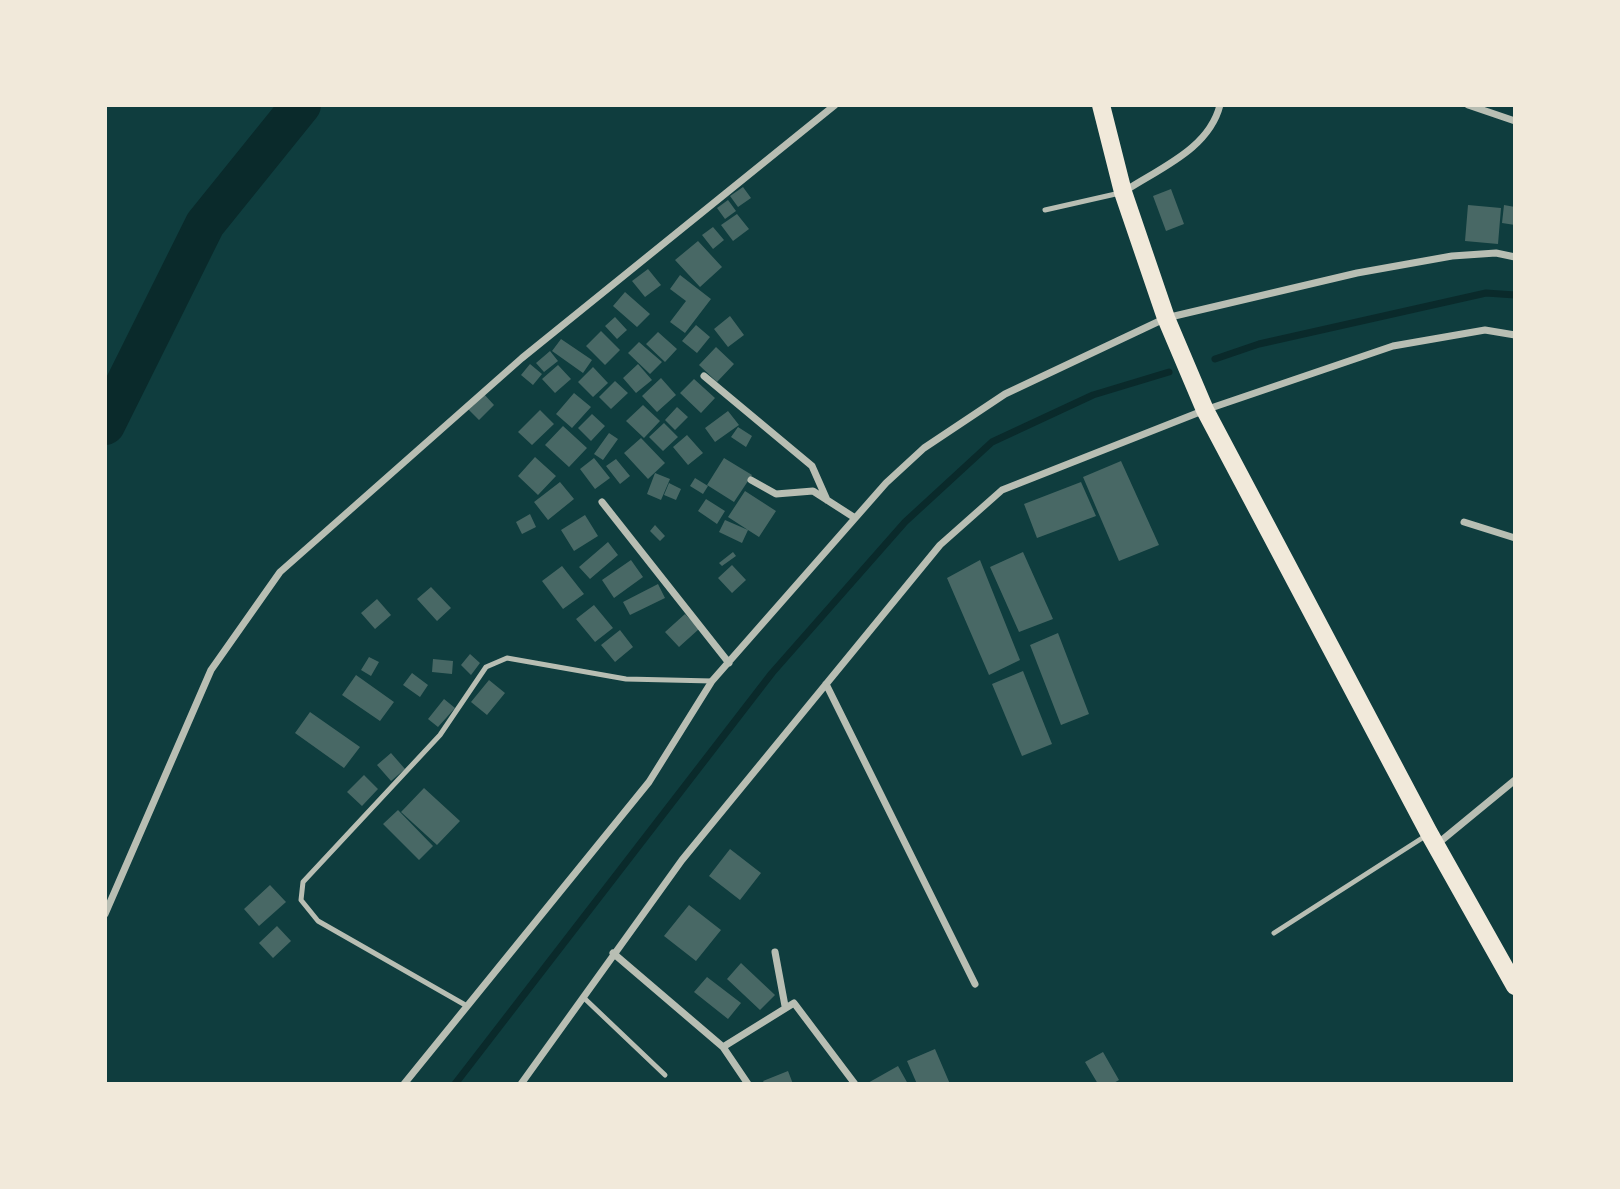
<!DOCTYPE html>
<style>
body{margin:0}
#map{position:relative;width:1620px;height:1189px;overflow:hidden;background:#0f3d3e;font-family:Quicksand,sans-serif}
canvas{display:block}
.frame{position:absolute;inset:0;border:107px solid #f1e9da;pointer-events:none}
</style>
<div id="map">
<canvas width="1620" height="1189"></canvas>
<div class="frame"></div>
</div>
<script>
const context = document.querySelector('canvas').getContext('2d');
context.lineJoin = 'round';
function trace(path, color, width, dash) { context.strokeStyle = color; context.lineWidth = width; context.lineCap = dash ? 'butt' : 'round'; context.setLineDash(dash || []); context.stroke(path); }
function fill(path, color) { context.fillStyle = color; context.fill(path, 'evenodd'); }
const stream = new Path2D(`
 M1215 359 1259 344 1486 293 1515 295
 M455 1084 772 673 905 522 992 442 1093 395 1169 372`);
const river = new Path2D(`
 M105 425 205 224 301 105`);
const building = new Path2D(`
 M743 187 751 198 738 207 730 196Z
 M1171 189 1184 224 1166 231 1153 196Z
 M728 200 736 211 725 219 717 208Z
 M1468 205 1501 208 1498 244 1465 241Z
 M1504 205 1515 207V225L1502 223Z
 M737 214 749 229 733 241 721 225Z
 M713 227 724 240 713 249 702 235Z
 M698 241 722 267 700 287 675 260Z
 M648 269 661 285 645 297 632 281Z
 M680 275 711 299 685 333 670 322 686 301 670 289Z
 M625 292 650 314 637 327 613 306Z
 M730 316 744 335 728 347 714 329Z
 M615 317 627 330 617 339 605 326Z
 M696 325 710 337 697 353 682 341Z
 M601 331 620 350 605 365 586 346Z
 M658 332 677 349 665 362 646 344Z
 M561 339 592 360 583 373 552 351Z
 M639 342 662 362 650 374 628 353Z
 M716 347 734 364 717 382 699 365Z
 M550 351 558 361 544 372 536 363Z
 M530 364 542 374 533 385 521 375Z
 M638 364 652 380 636 393 623 378Z
 M558 365 571 379 555 393 542 379Z
 M593 367 608 383 593 397 578 382Z
 M661 378 676 395 657 412 642 396Z
 M694 379 715 398 701 413 680 393Z
 M615 381 628 393 611 409 599 397Z
 M483 393 494 405 479 420 467 408Z
 M574 393 591 407 572 428 556 414Z
 M643 405 660 421 644 438 626 421Z
 M677 407 688 417 675 430 665 420Z
 M540 410 554 424 532 445 518 432Z
 M728 411 739 425 715 442 705 428Z
 M592 414 605 426 591 441 578 428Z
 M664 423 678 437 663 451 649 437Z
 M563 426 587 448 569 467 545 445Z
 M738 427 752 436 746 447 731 437Z
 M609 433 618 439 603 460 594 454Z
 M687 435 703 453 688 465 673 447Z
 M641 438 665 463 648 479 624 453Z
 M535 457 556 476 538 495 518 476Z
 M594 458 610 478 595 489 580 469Z
 M724 458 752 475 734 502 707 485Z
 M616 459 630 476 620 484 606 466Z
 M1121 461 1159 545 1119 561 1083 477Z
 M655 473 670 479 661 500 647 494Z
 M695 478 708 486 703 494 690 486Z
 M560 482 574 499 548 520 534 502Z
 M1081 482 1096 516 1037 538 1024 504Z
 M669 483 681 489 676 500 664 495Z
 M745 491 776 511 759 537 748 530 742 543 719 532 725 520 748 530 728 517Z
 M706 499 725 511 717 524 698 511Z
 M530 514 536 527 522 534 516 522Z
 M585 515 598 536 574 551 561 530Z
 M655 525 665 536 660 541 650 531Z
 M608 542 618 555 590 579 579 567Z
 M733 552 736 556 722 566 719 563Z
 M1023 552 1053 619 1019 632 990 567Z
 M631 560 643 577 614 598 602 580Z
 M980 560 1020 660 989 675 947 578Z
 M732 565 746 580 732 593 718 578Z
 M562 566 584 594 563 609 542 581Z
 M658 584 665 598 630 615 623 602Z
 M431 587 451 608 437 621 417 599Z
 M377 599 391 615 375 629 361 613Z
 M594 605 613 628 595 642 576 619Z
 M685 614 699 629 679 647 665 632Z
 M620 630 633 647 615 662 601 645Z
 M1058 633 1089 714 1061 725 1030 645Z
 M470 654 480 663 471 675 461 665Z
 M369 657 379 662 371 676 361 670Z
 M433 659 453 661 452 674 432 672Z
 M1023 671 1052 744 1022 756 992 684Z
 M412 673 428 685 420 697 403 685Z
 M356 675 394 702 380 721 342 695Z
 M489 680 505 693 487 715 471 702Z
 M444 699 455 708 438 727 428 719Z
 M310 712 360 747 344 768 295 733Z
 M391 753 405 769 391 781 377 765Z
 M364 775 378 789 362 806 347 792Z
 M424 788 460 821 437 845 401 812Z
 M398 810 433 846 419 860 383 824Z
 M730 849 761 873 740 900 709 876Z
 M270 885 286 902 259 926 244 909Z
 M689 905 721 930 696 961 664 936Z
 M277 926 291 941 273 958 259 943Z
 M741 963 775 995 760 1010 727 979Z
 M707 977 741 1003 728 1019 694 992Z
 M935 1049 950 1084H917L907 1061Z
 M1103 1052 1119 1080 1112 1084H1098L1085 1062Z
 M898 1066 908 1084H866Z
 M788 1071 793 1084H765L763 1081Z`);
const service = new Path2D(`
 M1045 210 1120 193
 M1274 933 1427 835
 M583 997 665 1075
 M467 1006 318 921 301 900 303 882 440 735 486 667 507 658 626 679 712 681`);
const minor = new Path2D(`
 M1468 105 1515 121
 M1125 191C1160 168 1209 149 1220 105
 M704 376 812 466 827 500
 M751 480 776 494 813 491 855 518
 M602 502 729 663
 M1464 522 1515 538
 M826 684 975 984
 M1436 845 1515 780
 M105 914 211 670 280 572 522 358 835 105
 M775 952 785 1006
 M613 953 723 1047 748 1084
 M723 1047 794 1003 855 1084
 M404 1084 649 782 712 681 886 483 924 448 1005 394 1166 318 1357 273 1452 256 1496 253 1515 257
 M521 1084 682 860 940 545 1002 490 1205 410 1393 346 1485 330 1515 335`);
const trunk = new Path2D(`
 M1101 105 1123 192 1166 318 1205 410 1429 833 1515 986`);
trace(stream, '#0a2a2b', 7);
trace(river, '#0a2a2b', 40);
fill(building, '#486865');
trace(service, '#b8beb3', 5);
trace(minor, '#b8beb3', 7);
trace(trunk, '#f1e9da', 18);
</script>
